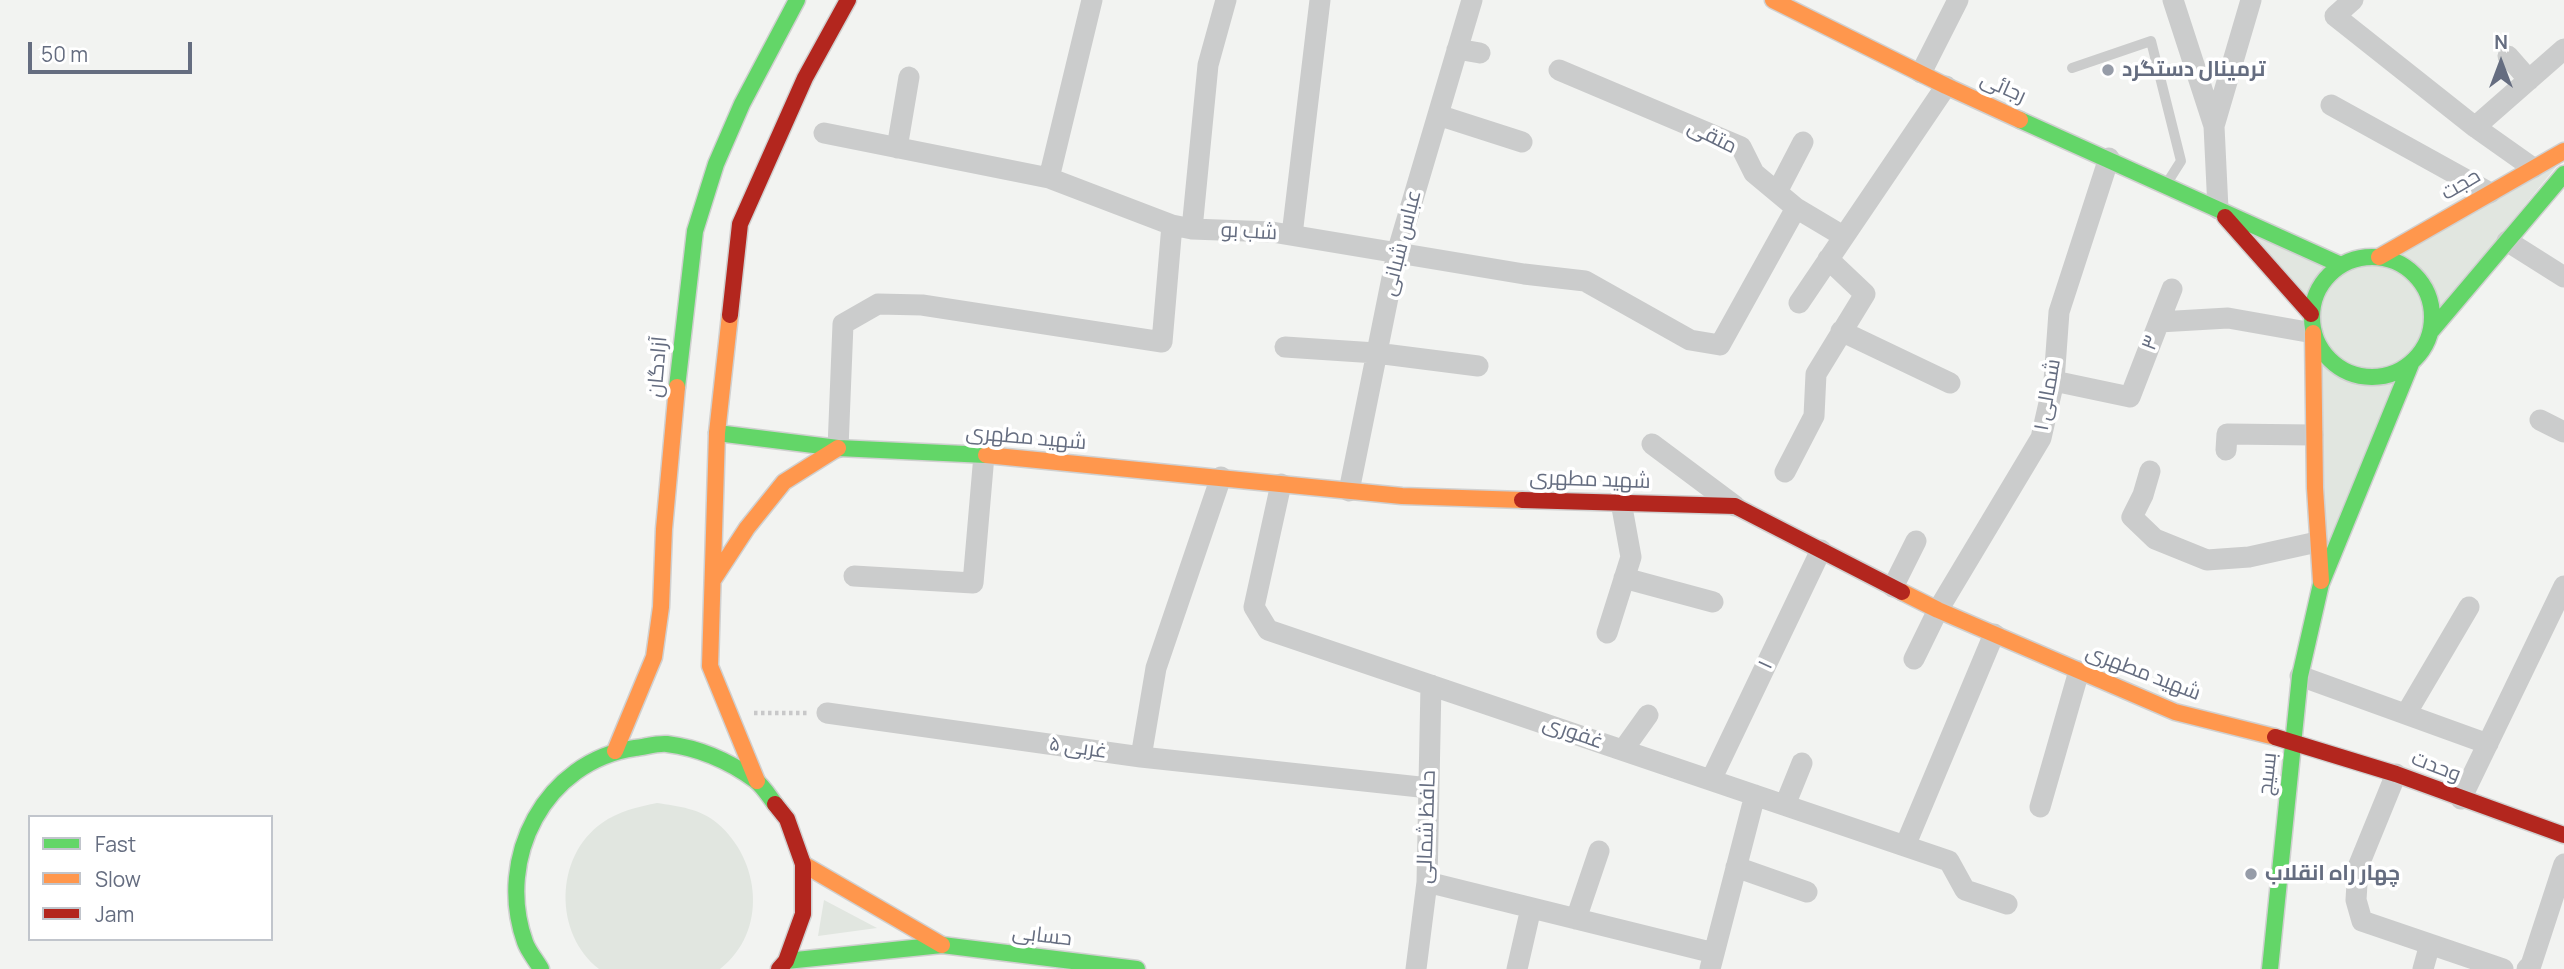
<!DOCTYPE html>
<meta charset="utf-8">
<style>
body{margin:0}
#map{position:relative;width:2564px;height:969px;overflow:hidden;background:#f2f3f1;font-family:Manrope,sans-serif}
canvas{display:block}
.legend{position:absolute;left:28px;top:815px;width:245px;height:126px;box-sizing:border-box;background:#fff;border:2px solid #c1c5cc;margin:0;padding:9px 12px;list-style:none;font-size:21px;color:#656d80}
.legend li{display:flex;align-items:center;gap:14px;height:35px}
.legend b{width:35px;border:2px solid #c1c5cc}
.north{position:absolute;left:2466px;top:28px;width:70px;height:70px;-webkit-text-stroke:5px #fff;paint-order:stroke;rotate:0deg;font-size:19px;font-weight:700;line-height:28px;text-align:center;color:#656d80}
.north::after{content:'';display:block;margin:auto;width:24px;height:32px;background:#656d80;clip-path:polygon(50% 0,100% 100%,50% 72%,0 100%)}
.scale{position:absolute;left:28px;top:42px;width:164px;height:32px;box-sizing:border-box;border:4px solid #656d80;border-top:0;padding-left:9px;font-size:21px;line-height:24px;white-space:nowrap;color:#656d80;-webkit-text-stroke:5px #fff;paint-order:stroke}
</style>
<div id="map">
<canvas width="2564" height="969"></canvas>
<ul class="legend">
<li><b style="height:9px;background:#63d668"></b>Fast</li>
<li><b style="height:9px;background:#ff974d"></b>Slow</li>
<li><b style="height:9px;background:#b3261e"></b>Jam</li>
</ul>
<div class="north">N</div>
<div class="scale">50 m</div>
</div>
<script>
const context = document.querySelector('canvas').getContext('2d');
context.lineJoin = 'round';
function fill(path, color) { context.fillStyle = color; context.fill(path, 'evenodd'); }
function trace(path, color, width, dash) { context.strokeStyle = color; context.lineWidth = width; context.lineCap = dash ? 'butt' : 'round'; context.setLineDash(dash || []); context.stroke(path); }
function write(font, color, halo, rows, align = 'center') {
  context.font = font + ' Manrope,Cairo,sans-serif'; context.lineWidth = 7; context.setLineDash([]); context.textBaseline = 'middle'; context.strokeStyle = halo; context.fillStyle = color; for (const [text, x, y, turn = 0] of rows) {
    context.save(); context.translate(x, y); context.rotate((+turn || 0) * Math.PI / 180); context.textAlign = isNaN(turn) ? turn : align; if (halo) context.strokeText(text, 0, 0); context.fillText(text, 0, 0); context.restore();
  }
}
const green = new Path2D(`
 M2564 157 2438 312C2432 283 2423 269 2396 255Z
 M2230 219 2335 266C2320 277 2313 289 2309 306Z
 M2320 317a53 53 0 1 1 106 0a53 53 0 1 1-106 0Z
 M2319 358C2345 383 2362 387 2398 380L2326 556Z
 M657 803C678 806 701 809 717 823 761 860 768 932 720 969H599C554 934 554 857 602 823 619 811 637 807 657 803Z
 M824 900 877 928 818 936Z`);
const path = new Path2D(`
 M754 713H808`);
const lane = new Path2D(`
 M2072 68 2151 41 2181 161 2167 183`);
const street = new Path2D(`
 M2173 0 2214 126 2218 209
 M2353 0 2335 16 2475 127 2533 168
 M1457 49 1480 53
 M2508 56 2529 80
 M1559 70 1741 147 1754 173 1796 208 1843 236
 M1921 73 1958 0
 M2331 105 2490 193
 M1438 115 1522 142
 M2214 126 2251 0
 M2475 127 2564 49
 M824 133 1049 178 1172 225
 M897 148 909 77
 M1049 178 1092 0
 M1777 192 1803 142
 M1192 229 1208 65 1226 0
 M1292 235 1320 0
 M2507 241 2564 277
 M1799 303 1946 86
 M2159 322 2172 289
 M1841 331 1950 383
 M1285 347 1376 353 1478 366
 M2054 381 2130 397 2159 322 2228 318 2313 333
 M2540 420 2564 432
 M1652 444 1735 506
 M838 448 843 324 878 304 922 305 1162 342 1172 225 1192 229 1272 232 1524 274 1585 281 1690 340 1720 345 1796 208
 M2226 450 2227 434 2313 435
 M2150 471 2143 495 2132 517 2155 539 2207 560 2249 557 2317 542
 M1785 472 1814 416 1816 374 1865 294 1828 259
 M1281 484 1254 607 1268 630 1949 861 1965 890 2007 904
 M1349 491 1397 253 1472 0
 M854 576 973 583 984 455
 M1624 578 1713 602
 M1893 587 1916 541
 M1607 633 1631 557 1621 502
 M1914 659 1938 610 2041 438 2054 381 2059 312 2109 158
 M2300 676 2488 744
 M827 713 1141 757 1429 788
 M2406 714 2469 607
 M1623 750 1648 715
 M1141 757 1156 668 1221 477
 M2396 774 2358 867 2356 900 2362 921 2503 969
 M1711 780 1821 550
 M2461 799 2564 586
 M1785 805 1802 763
 M2040 807 2079 671
 M1905 846 1994 634
 M1736 867 1807 892
 M1427 882 1714 953
 M1576 919 1599 851
 M1416 969 1427 882 1431 685
 M1517 969 1531 908
 M1710 969 1755 795
 M2423 969 2430 944
 M2527 969 2531 965 2564 864`);
const fast = new Path2D(`
 M2020 120 2341 265
 M2312 317a60 60 0 1 1 120 0a60 60 0 1 1-120 0Z
 M2432 330 2564 174
 M677 387 695 231 716 164 742 104 797 0
 M717 433 838 448 986 455
 M786 961 942 945 1137 969
 M541 969C536 960 528 951 525 942 495 858 545 761 635 748 645 747 657 743 667 744 699 748 729 761 755 780 763 786 769 796 775 804
 M2270 969 2300 676 2321 584 2411 364`);
const slow = new Path2D(`
 M1773 0 1946 86 2020 120
 M2379 257 2564 151
 M730 315 717 433 710 666 757 781
 M2313 333 2315 488 2321 581
 M986 455 1402 496 1522 500
 M713 580 747 528 784 482 838 448
 M1902 592 1938 610 2175 712 2275 737
 M615 751 654 657 661 607 664 529 677 387
 M803 864 942 945`);
const jam = new Path2D(`
 M2225 217 2311 314
 M730 315 740 224 805 78 848 0
 M1522 500 1735 506 1902 592
 M2275 737 2396 774 2564 835
 M775 804 787 819 803 864V914L786 961 779 969`);
const markers = [
 [2108,70,7,"#969ca8"],
 [2251,874,7,"#969ca8"]
];
const poiNames = [
 ["ترمینال دستگرد",2122,70],
 ["چهار راه انقلاب",2265,874]
];
const streetNames = [
 ["رجائی",2003,88,24],
 ["متقی",1712,137,26],
 ["حجت",2461,185,-30],
 ["شب بو",1249,232,3],
 ["عباس شبانی",1402,243,-76],
 ["۳",2151,343,-69],
 ["آزادگان",658,367,-85],
 ["۱ شمالی",2048,395,-80],
 ["شهید مطهری",1026,438,5],
 ["شهید مطهری",1590,480,2],
 ["۱",1766,665,-65],
 ["شهید مطهری",2143,673,21],
 ["غفوری",1573,733,19],
 ["۵ غربی",1078,748,8],
 ["وحدت",2436,767,21],
 ["بسیج",2268,774,-84],
 ["حافظ شمالی",1427,827,-88],
 ["حسابی",1042,936,7]
];
fill(green, '#e1e6e0');
trace(fast, '#d0d0d0', 19);
trace(slow, '#d0d0d0', 19);
trace(jam, '#d0d0d0', 19);
trace(path, '#c8c8c9', 4.5, [3.5, 3.5]);
trace(lane, '#cbcccc', 10);
trace(street, '#cbcccc', 21);
trace(fast, '#63d668', 16);
trace(slow, '#ff974d', 16);
trace(jam, '#b3261e', 16);
for (const [x, y, r, color] of markers) { const dot = new Path2D(); dot.arc(x, y, r, 0, 2 * Math.PI); context.fillStyle = color; context.fill(dot); trace(dot, '#fff', 2.5); }
write('bold 21px', '#656d80', '#fff', poiNames, 'left');
write('21px', '#656d80', '#fff', streetNames);
</script>
